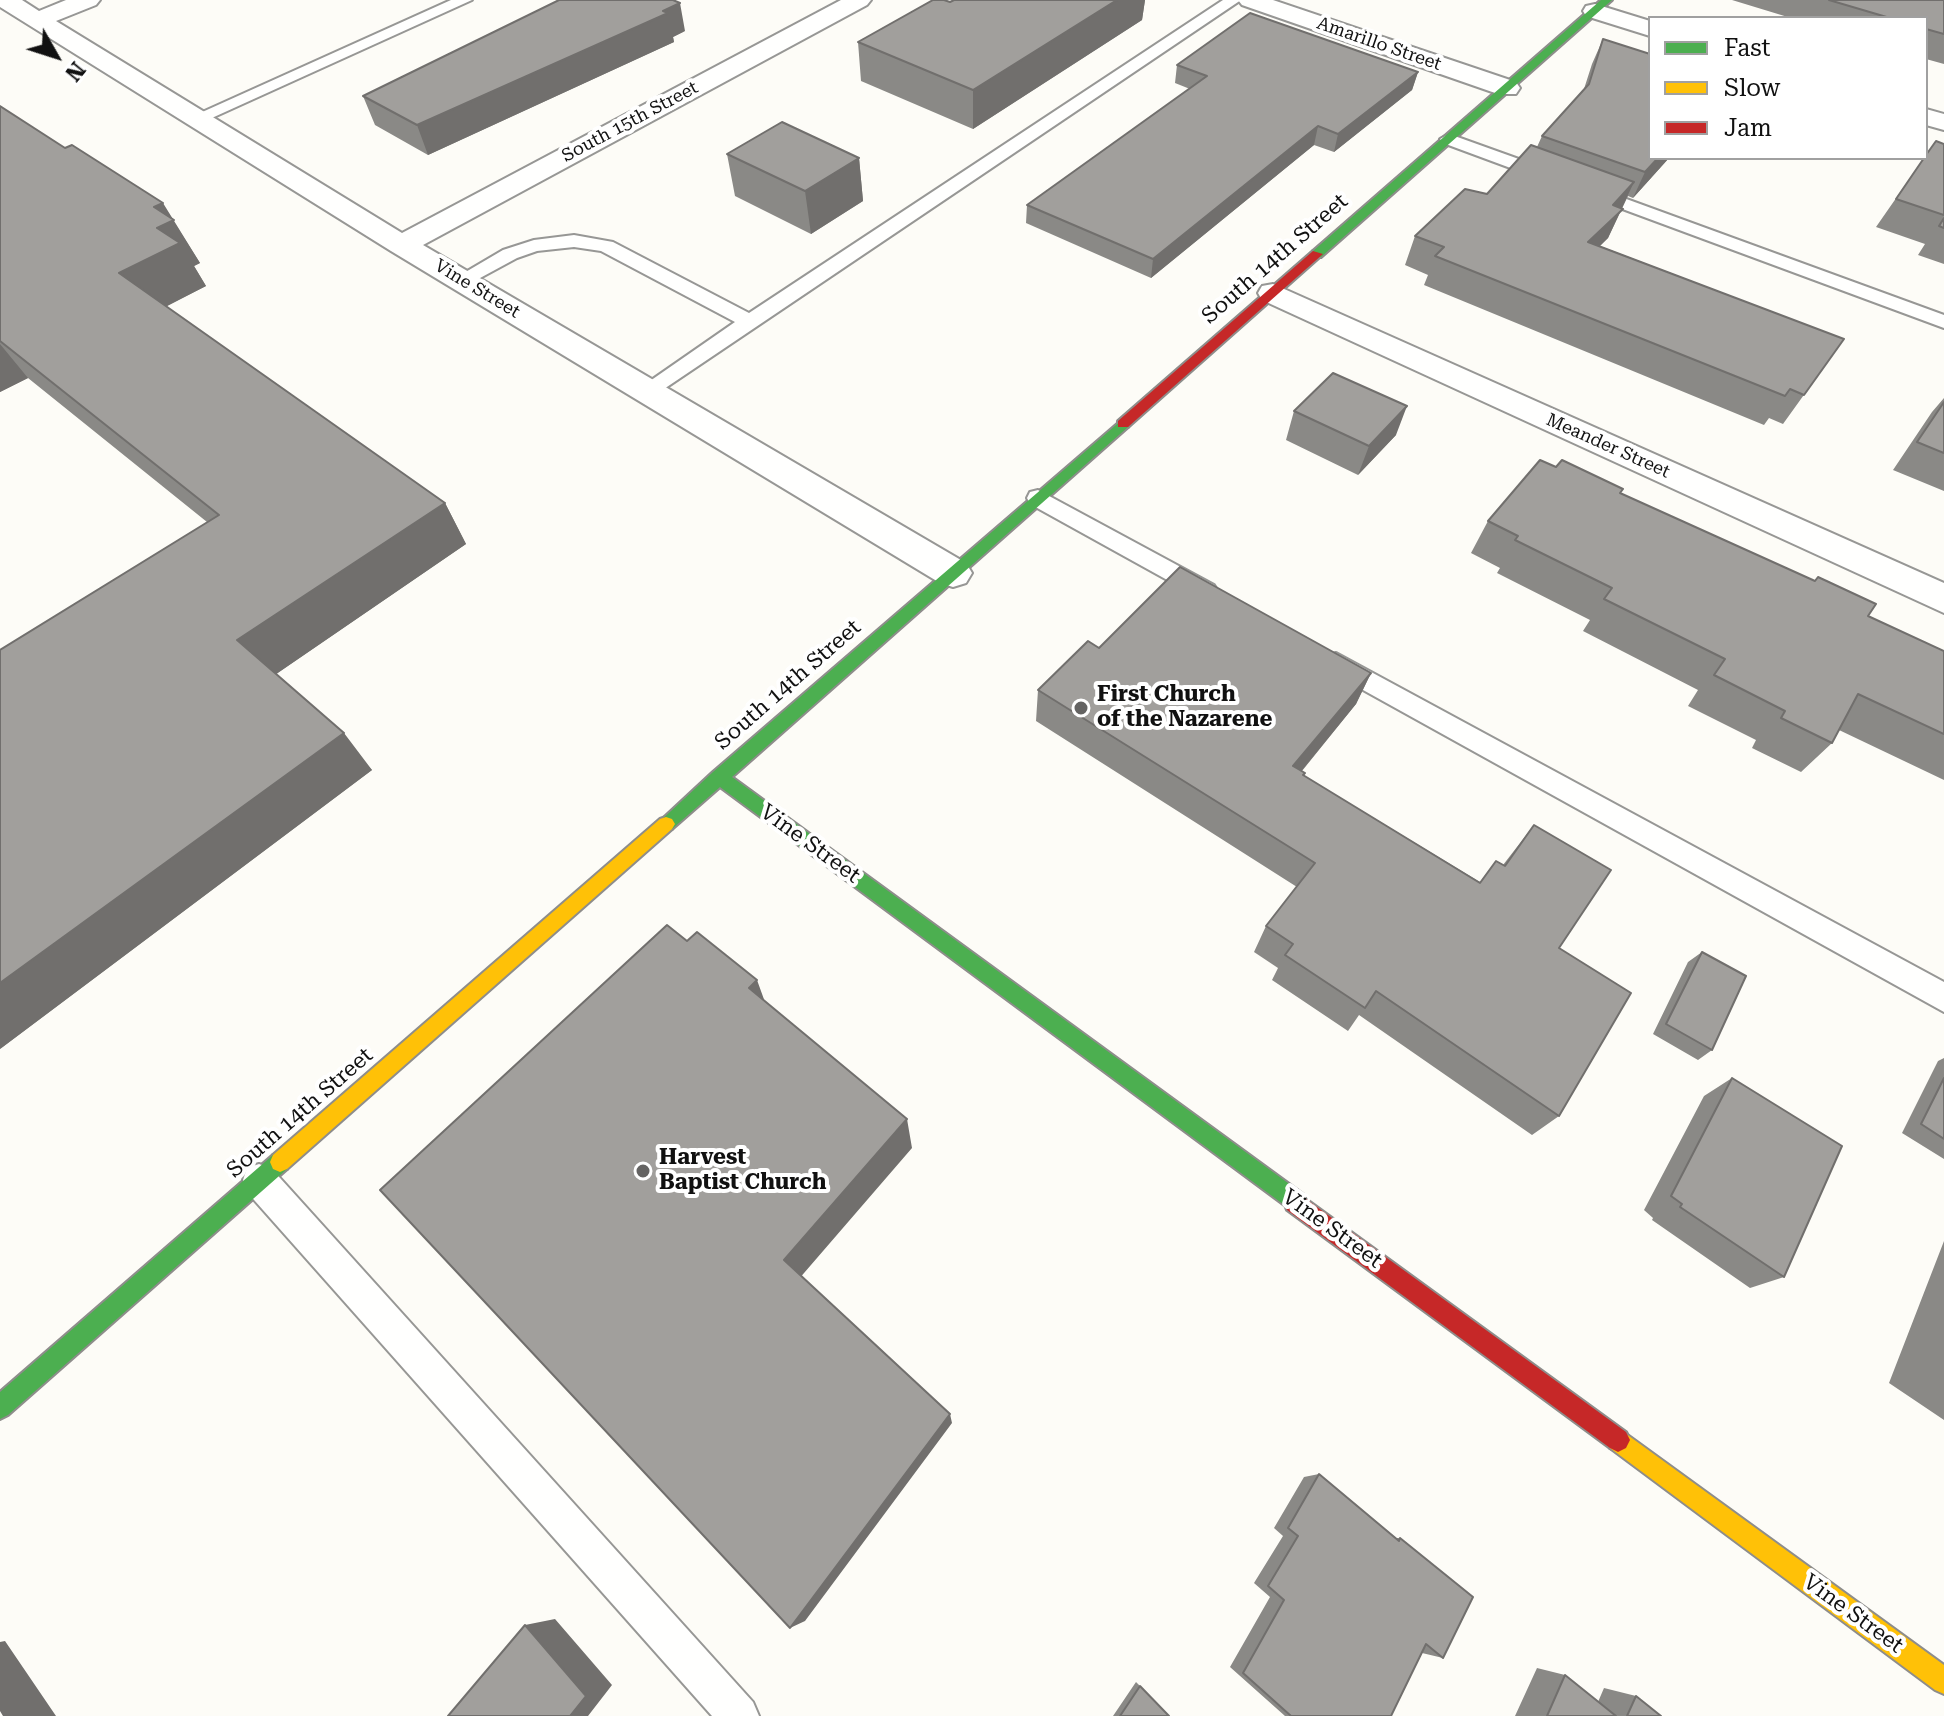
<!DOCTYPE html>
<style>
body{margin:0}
#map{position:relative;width:1944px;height:1716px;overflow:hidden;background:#fdfcf7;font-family:"Roboto Serif",serif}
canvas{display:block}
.legend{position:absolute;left:1648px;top:16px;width:280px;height:144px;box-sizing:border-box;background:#fff;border:2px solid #a0a0a0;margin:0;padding:10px 14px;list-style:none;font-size:24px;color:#111}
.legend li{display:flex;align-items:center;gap:16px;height:40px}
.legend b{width:40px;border:2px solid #a0a0a0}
.north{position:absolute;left:16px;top:16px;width:80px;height:80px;-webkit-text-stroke:6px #fff;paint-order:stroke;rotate:129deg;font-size:22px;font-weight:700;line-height:32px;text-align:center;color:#111}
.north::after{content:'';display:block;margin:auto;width:28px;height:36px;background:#111;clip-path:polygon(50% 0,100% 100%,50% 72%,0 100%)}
</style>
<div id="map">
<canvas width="1944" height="1716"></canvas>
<ul class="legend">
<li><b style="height:10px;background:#4caf50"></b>Fast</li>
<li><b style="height:10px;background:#ffc107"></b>Slow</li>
<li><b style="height:10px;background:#c62828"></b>Jam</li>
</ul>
<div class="north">N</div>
</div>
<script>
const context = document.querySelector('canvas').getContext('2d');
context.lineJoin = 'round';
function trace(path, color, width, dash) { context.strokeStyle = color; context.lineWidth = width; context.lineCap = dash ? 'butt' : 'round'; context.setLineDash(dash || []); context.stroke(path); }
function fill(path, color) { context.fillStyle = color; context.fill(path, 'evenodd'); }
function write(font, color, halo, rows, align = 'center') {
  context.font = font + ' "Roboto Serif",serif'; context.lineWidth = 8; context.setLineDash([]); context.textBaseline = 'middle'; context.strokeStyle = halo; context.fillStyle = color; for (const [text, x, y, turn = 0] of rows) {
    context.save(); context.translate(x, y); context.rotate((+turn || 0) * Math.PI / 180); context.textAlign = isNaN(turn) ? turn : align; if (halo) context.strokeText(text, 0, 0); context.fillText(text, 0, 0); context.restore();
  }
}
const lane = new Path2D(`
 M451 0H472L203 122 197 123 189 118Z
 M1223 0H1241L655 395H641L637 390 735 322 601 251 574 247 537 251 517 258 469 284H455L452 280 503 250 534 240 574 235 613 242 749 313Z
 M1449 134 1555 172 1558 176 1555 180H1543L1443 143 1440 139Z
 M1588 185 1944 315V328L1582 194 1579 190 1582 186Z
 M1038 490 1214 585 1218 591 1214 597 1206 600 1198 597 1030 504 1027 498 1030 492Z
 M1336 653 1944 982V1012L1327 670 1323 663 1327 656Z
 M259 1164 271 1168 753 1702 759 1716H712L247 1192 243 1180 247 1168Z`);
const street = new Path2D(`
 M0 0H22L39 11 66 0H100L96 5 56 21 402 233 841 0H871L867 5 423 245 966 563 972 573 966 583 953 587 940 583 391 251 0 7Z
 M1238 0H1273L1516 82 1520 88 1516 94H1498L1242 5Z
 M1595 4 1650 21V36L1586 16 1583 11 1586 6Z
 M1926 109 1944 114V130L1926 125Z
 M1273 284 1944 583V613L1262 300 1258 293 1262 286Z`);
const fast = new Path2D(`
 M1601 0H1612L1321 257H1313V251Z
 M1123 419 1130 424 1128 427 732 777 1303 1194 1306 1202 1303 1210 1295 1213 720 787 672 829H660L657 824 713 772Z
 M280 1152 287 1155 290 1162 287 1169 8 1415 0 1419V1392L273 1155Z`);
const slow = new Path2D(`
 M666 817 672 819 675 824 672 829 287 1169 280 1172 273 1169 270 1162 273 1155 660 819Z
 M1618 1428 1944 1665V1694L1935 1690 1610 1448 1606 1440 1610 1432Z`);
const jam = new Path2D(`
 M1313 251 1323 254 1128 427H1118V421Z
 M1295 1191 1626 1432 1630 1440 1626 1448 1618 1452 1610 1448 1287 1210 1284 1202 1287 1194Z`);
const wall = new Path2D(`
 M954 0H1145L1142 20 973 129 861 81 858 42Z
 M1732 0H1944V64L1926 59V18H1791Z
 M685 31 673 37 674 42 428 155 375 125 363 96Z
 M1603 39 1650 158H1669L1633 198 1628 196 1608 238 1600 246 1844 339 1783 424 1769 418 1764 425 1424 285 1428 275 1405 265 1415 236 1487 194 1537 147 1542 136 1584 89 1592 64Z
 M1177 65 1418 72 1412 90 1334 152 1314 145 1151 278 1026 223 1027 205 1190 89 1175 83Z
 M0 106 172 219 200 263 194 266 206 286 166 306 445 503 466 544 276 674 372 770 0 1049 207 522 28 378 0 392Z
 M1944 144V264L1918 255 1925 244 1876 227 1924 158Z
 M727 154 859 158 863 201 811 234 735 196Z
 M1944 398V491L1893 470 1932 412Z
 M1294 411 1396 435 1358 475 1286 440Z
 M1556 467 1620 493 1814 581 1818 577 1868 616 1944 651V780L1839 730 1832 743 1801 772 1752 748 1756 740 1688 706 1698 690 1583 631 1590 620 1497 573 1500 568 1471 553 1488 521Z
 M1099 648 1371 673 1356 704 1302 771 1305 773 1304 776 1480 882 1496 861 1503 865 1534 825 1559 948V1116L1532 1135 1359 1015 1348 1031 1272 980 1278 968 1254 952 1266 926 1297 887 1036 721 1038 690Z
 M1702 952 1712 1050 1698 1060 1653 1034 1688 962Z
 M1944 1058V1159L1902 1133 1938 1061Z
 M1732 1078 1784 1277 1750 1288 1652 1220 1653 1218 1644 1210 1704 1096Z
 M1944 1241V1420L1889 1383Z
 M1319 1474 1396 1538H1400L1443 1658 1422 1653 1391 1716H1285L1230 1667 1270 1597 1254 1583 1283 1536 1274 1528 1304 1477Z
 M1537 1668 1565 1675 1598 1702 1604 1688 1636 1696 1661 1716H1515Z
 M1136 1682 1140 1686 1169 1716H1113Z`);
const shadedWall = new Path2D(`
 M1117 0H1145L1142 20 973 129V90Z
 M680 3 685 31 673 37 674 42 428 155 417 125Z
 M1418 72 1412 90 1334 152 1338 134Z
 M1318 126 1314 145 1151 278 1153 259Z
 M859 158 863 201 811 234 805 191Z
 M1658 158H1669L1633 198 1645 172Z
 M1634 182 1608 238 1574 271 1588 242 1613 205Z
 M163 203 200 263 194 266 206 286 148 316 119 273 157 228 154 207Z
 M0 344 28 378 0 392Z
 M1407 406 1396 435 1358 475 1369 446Z
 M445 503 466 544 269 679 237 640Z
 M1371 673 1356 704 1281 796 1293 766Z
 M344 733 372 770 0 1049V983Z
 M757 980 770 1016 749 988Z
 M907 1119 912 1148 798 1280 784 1260Z
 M950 1414 952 1423 805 1621 790 1628Z
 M555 1619 612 1685 588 1716H570L525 1625Z
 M5 1641 56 1716H3L0 1711V1642Z`);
const building = new Path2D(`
 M559 0H673L680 3 663 11 668 13 417 125 363 96Z
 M933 0H944L950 2 954 0H1117L973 90 858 42Z
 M1829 0H1944V34L1926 29V18H1890Z
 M1250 13 1418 72 1338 134 1318 126 1153 259 1027 205 1207 76 1177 65Z
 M1603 39 1650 54V158H1658L1645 172 1542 136 1589 84Z
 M0 106 65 148 72 145 163 203 154 207 174 220 157 228 180 243 119 273 445 503 237 640 344 733 0 983V650L219 515 0 341Z
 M782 122 859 158 805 191 727 154Z
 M1936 141 1944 144V215L1896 199 1924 158H1926V155Z
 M1531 145 1634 182 1613 205 1623 209 1588 242 1844 339 1804 395 1790 389 1785 396 1435 256 1444 247 1415 236 1465 189 1487 194Z
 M1944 218V228L1939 226Z
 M1333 373 1407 406 1369 446 1294 411Z
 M1944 402V453L1917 442Z
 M1540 460 1556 467 1562 460 1623 489 1620 493 1815 581 1818 577 1876 604 1868 616 1944 651V734L1858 694 1832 743 1781 718 1785 711 1714 675 1725 659 1604 599 1612 588 1515 540 1518 536 1488 521Z
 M1180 567 1371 673 1293 766 1305 773 1303 775 1480 883 1496 861 1505 866 1534 825 1611 870 1559 948 1631 993 1559 1116 1376 991 1365 1008 1285 955 1293 944 1266 926 1315 863 1038 690 1088 641 1099 648Z
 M667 925 687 941 697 932 757 980 749 988 907 1119 784 1260 950 1414 790 1628 380 1190Z
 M1702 952 1746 976 1712 1050 1666 1024Z
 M1732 1078 1842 1146 1784 1277 1680 1207 1682 1204 1671 1196Z
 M1944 1078V1139L1921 1124Z
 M1319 1474 1399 1541 1400 1538 1473 1597 1443 1658 1426 1644 1391 1716H1291L1243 1673 1284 1600 1268 1586 1298 1536 1288 1528Z
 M525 1625 586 1696 570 1716H448Z
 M1565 1675 1616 1716H1547Z
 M1140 1686 1169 1716H1120Z
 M1636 1696 1661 1716H1627Z`);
const markers = [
 [1081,708,8,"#646362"],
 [643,1171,8,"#646362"]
];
const farStreetnames = [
 ["Amarillo Street",1379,44,19],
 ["South 15th Street",630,122,-28],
 ["Vine Street",477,289,31],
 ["Meander Street",1608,446,24]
];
const streetNames = [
 ["South 14th Street",1275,259,-41],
 ["South 14th Street",788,685,-41],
 ["Vine Street",810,844,36],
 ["South 14th Street",300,1113,-41],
 ["Vine Street",1332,1229,36],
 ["Vine Street",1853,1614,36]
];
const poiNames = [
 ["First Church",1097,695],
 ["of the Nazarene",1097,720],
 ["Harvest",659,1158],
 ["Baptist Church",659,1183]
];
trace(lane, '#979795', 4);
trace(street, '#979795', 4);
trace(fast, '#8e8d8b', 4);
trace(slow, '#8e8d8b', 4);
trace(jam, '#8e8d8b', 4);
fill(lane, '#fffffe');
fill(street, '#fffffe');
fill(fast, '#4caf50');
fill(slow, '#ffc107');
fill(jam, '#c62828');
fill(wall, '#8a8986');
fill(shadedWall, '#716f6d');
fill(building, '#a19f9c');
trace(building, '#716f6d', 2);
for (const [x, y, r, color] of markers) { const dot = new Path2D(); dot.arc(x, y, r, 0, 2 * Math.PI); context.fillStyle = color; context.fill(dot); trace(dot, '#fff', 3); }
write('18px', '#111', '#fff', farStreetnames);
write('22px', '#111', '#fff', streetNames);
write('bold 22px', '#111', '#fff', poiNames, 'left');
</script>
